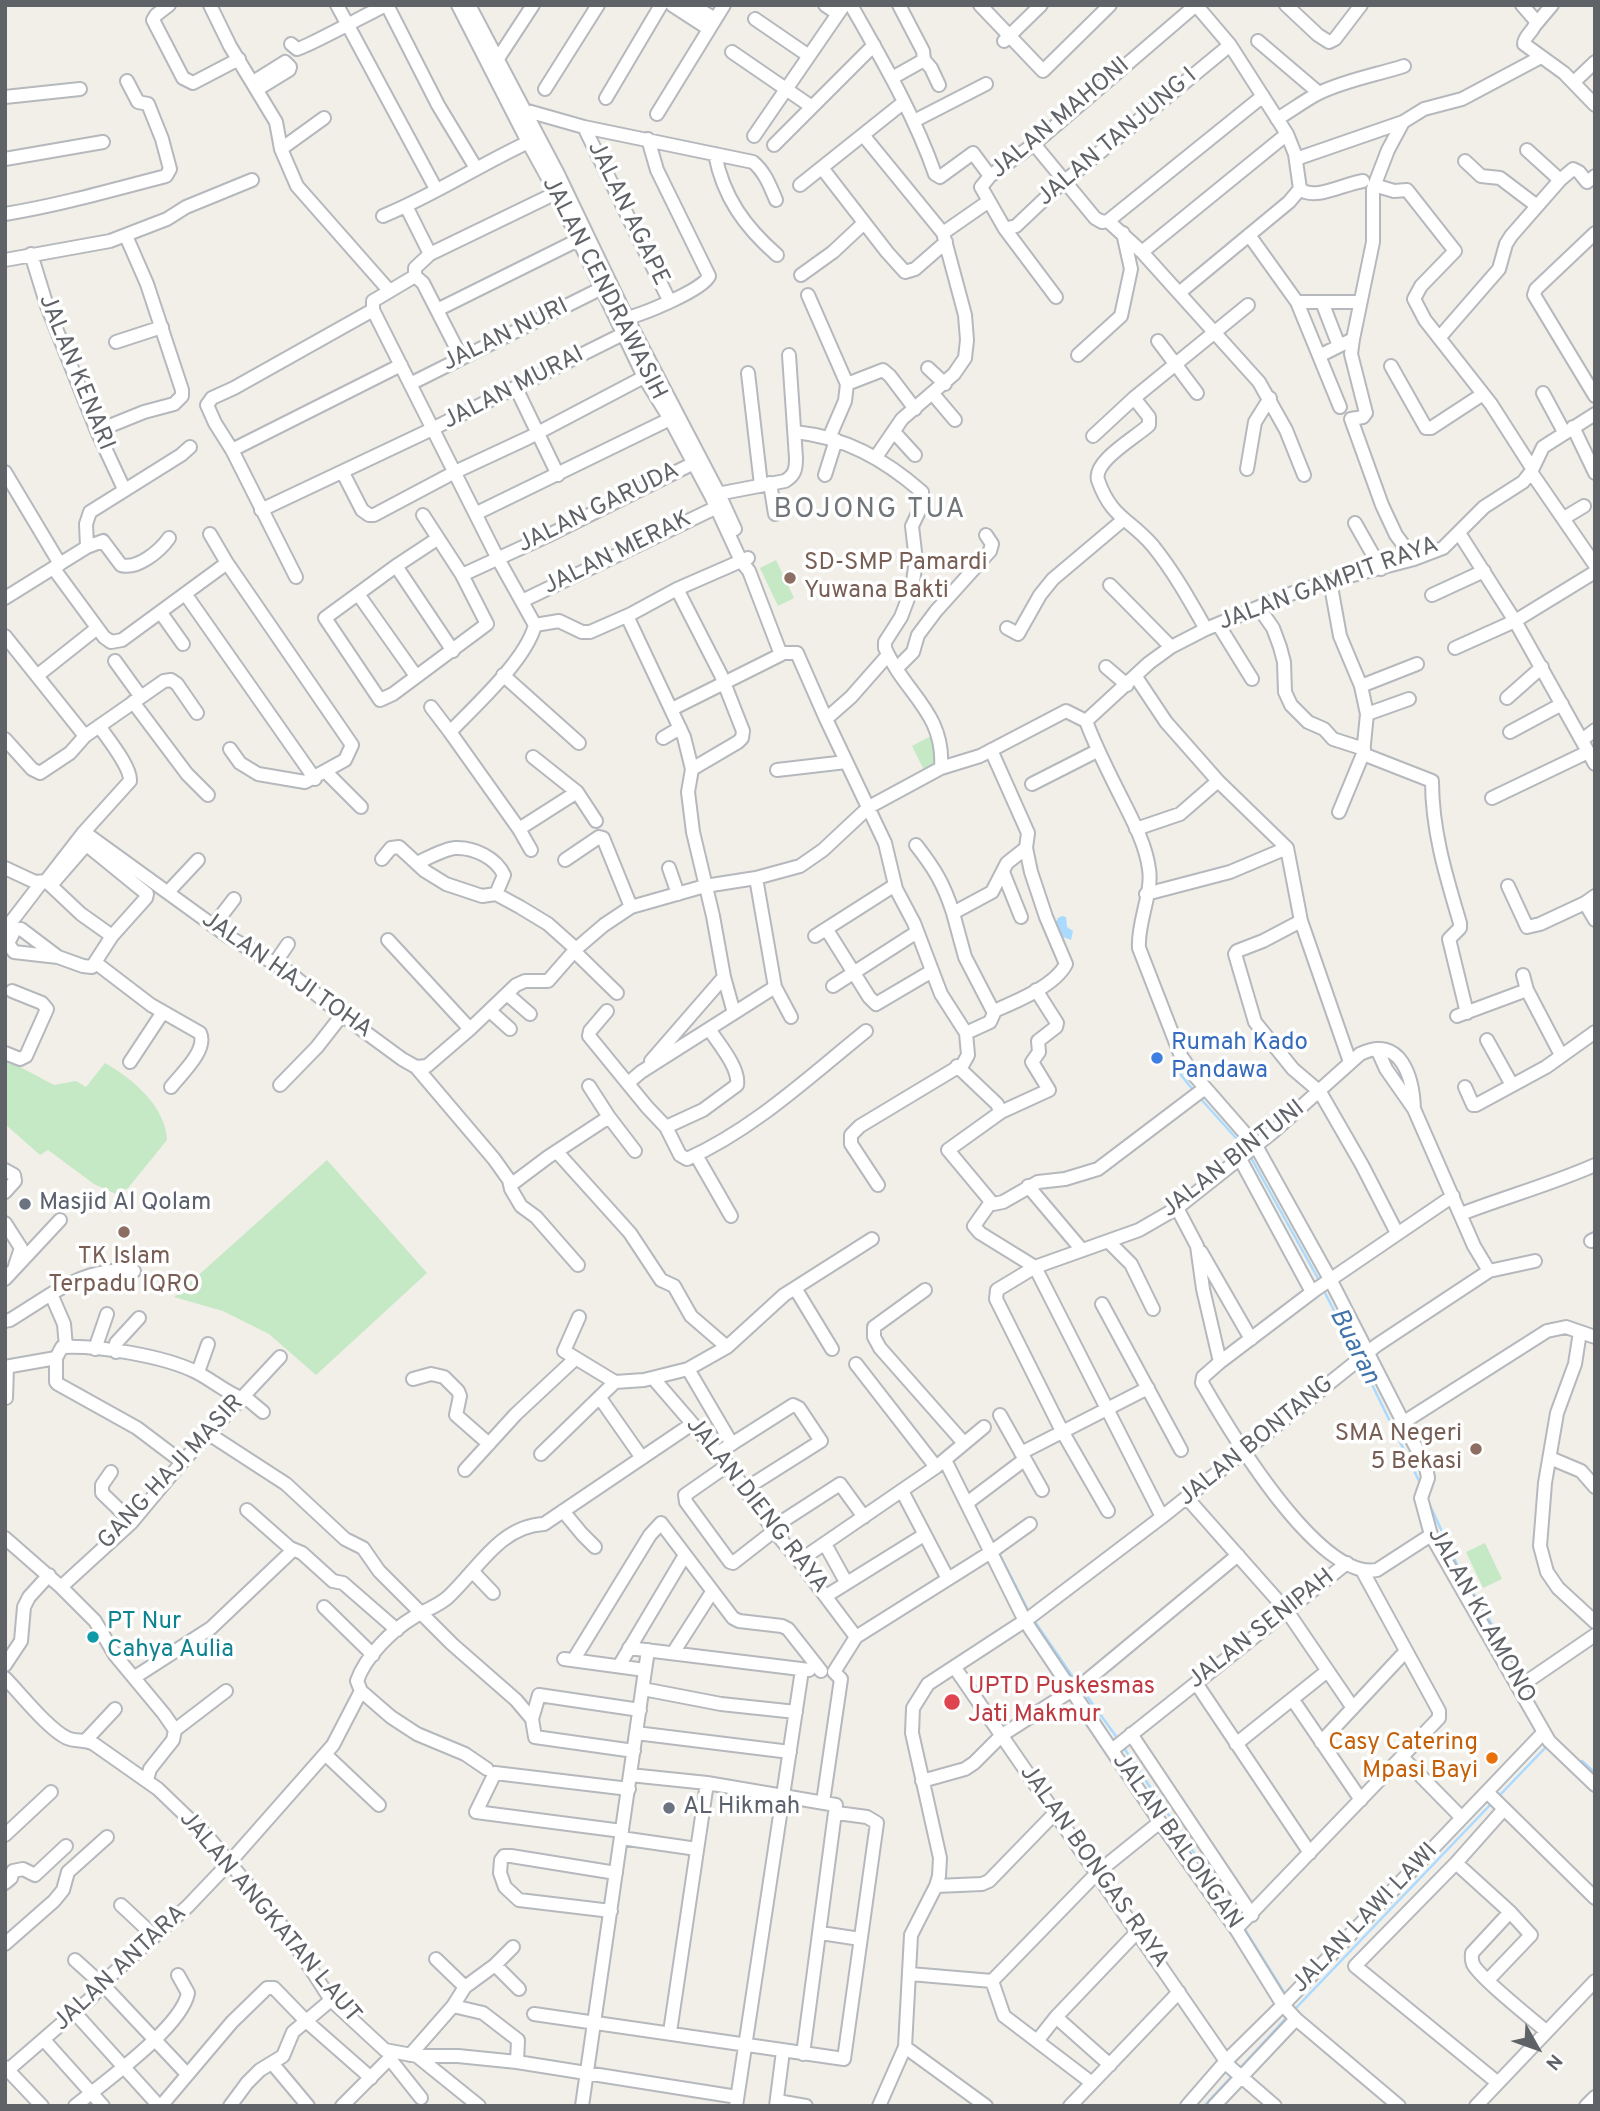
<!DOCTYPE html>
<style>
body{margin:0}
#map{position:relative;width:1600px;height:2111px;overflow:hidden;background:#f1efe8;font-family:Overpass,sans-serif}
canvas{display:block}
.frame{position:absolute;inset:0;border:7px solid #5f6368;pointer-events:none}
.north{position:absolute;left:1502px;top:2013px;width:70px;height:70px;-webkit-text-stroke:5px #fff;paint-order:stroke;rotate:130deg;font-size:19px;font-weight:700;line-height:28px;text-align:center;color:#5f6368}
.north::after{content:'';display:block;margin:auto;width:24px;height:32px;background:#5f6368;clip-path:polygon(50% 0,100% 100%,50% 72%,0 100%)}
</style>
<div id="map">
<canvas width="1600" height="2111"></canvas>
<div class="frame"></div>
<div class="north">N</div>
</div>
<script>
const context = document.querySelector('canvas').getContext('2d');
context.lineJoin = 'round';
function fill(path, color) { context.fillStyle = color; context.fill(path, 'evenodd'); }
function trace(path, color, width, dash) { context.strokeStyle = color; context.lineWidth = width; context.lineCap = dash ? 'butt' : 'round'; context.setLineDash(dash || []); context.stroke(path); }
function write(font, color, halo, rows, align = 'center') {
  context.font = font + ' Overpass,sans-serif'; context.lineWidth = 7; context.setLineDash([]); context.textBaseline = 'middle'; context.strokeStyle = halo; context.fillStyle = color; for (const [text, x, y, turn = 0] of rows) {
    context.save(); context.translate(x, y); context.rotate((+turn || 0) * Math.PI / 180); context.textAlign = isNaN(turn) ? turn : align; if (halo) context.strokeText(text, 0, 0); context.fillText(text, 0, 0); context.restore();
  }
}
const green = new Path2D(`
 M776 560 794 598 778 606 760 568Z
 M933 735 938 760 932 767 924 770 912 746Z
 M5 1059 54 1085 76 1081 86 1087 105 1063C132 1078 166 1107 167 1140L128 1188 116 1194 94 1184 48 1150 40 1155 5 1124Z
 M327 1160 427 1273 316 1375 269 1334 223 1311 174 1297Z
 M1485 1543 1502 1579 1483 1588 1466 1552Z`);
const water = new Path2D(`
 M1062 916 1066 917 1067 927 1073 931 1071 940 1058 935 1054 926 1058 918Z`);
const stream = new Path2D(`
 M1178 1071 1193 1090
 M1200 1098 1244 1147
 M1250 1156 1320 1282
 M1324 1291 1358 1357
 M1361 1362 1421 1485
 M1428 1501 1460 1571 1523 1676
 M974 1504 995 1545
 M998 1551 1030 1614
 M1033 1619 1077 1683
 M1081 1688 1118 1739
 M1124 1748 1239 1920
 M1582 1761 1595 1773
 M1498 1797 1546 1747
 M1244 1928 1287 1997
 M1295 2009 1491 1804
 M1240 2068 1288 2016
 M1204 2106 1233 2075`);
const minor = new Path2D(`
 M169 5 156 15 153 20 183 78 193 83 239 59
 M210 5 230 46 276 122 281 149 297 186 386 287
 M337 5 436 189
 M387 5 438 105 476 168
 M458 5 528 142 556 193 644 377 670 419 711 496 741 561 749 571 780 652V655L672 709
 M469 5 558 174 627 318 719 494 735 529
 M672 5 709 29
 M692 5 715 19
 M825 5 837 13
 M851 5C882 60 914 114 935 174L940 177 973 153 990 176
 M980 5 1043 71 1110 5
 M1286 5 1318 35 1329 42 1335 39 1361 5
 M1522 5 1536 21C1535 31 1524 35 1524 44L1564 73 1595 105
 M755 19 809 56
 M1536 24 1552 5
 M1004 41 1041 5
 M1258 41 1319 93
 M291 44 297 49C305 48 371 12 386 5
 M732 52 812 107
 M497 60 533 5
 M924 60 931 68 939 85
 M892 78 924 60 923 51 899 5
 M253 82 285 62 290 67 289 70 258 89
 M1574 82 1595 62
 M545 89 598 5
 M5 97 80 89
 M606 98 661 5
 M524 110 584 127 753 162C765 172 770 186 776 200
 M657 114 724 5
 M1277 119C1291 111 1305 100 1319 93 1346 80 1376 75 1404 66
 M914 121 986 84
 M584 127 669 300
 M863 135 943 233 965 315 967 340 965 358 954 374 902 419 876 457
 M754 136 844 5
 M1034 144 1095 218 1102 222 1108 221
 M774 145 874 45
 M281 149 324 118
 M1527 150 1560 180
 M715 154C723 197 745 227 777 255
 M5 159 103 142
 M1296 159 1403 122 1424 109 1462 99 1541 57
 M1465 161 1481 176 1500 178 1537 206
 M822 168 887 252 905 272 915 269 946 242
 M800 185 904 102
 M1374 185 1394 191 1407 190 1455 251 1421 286 1414 299 1425 320 1491 404 1532 468
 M1300 189C1315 201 1343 184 1363 181
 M406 206 430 254
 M5 214C60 205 112 190 166 176L170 169 162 139 148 104 138 102 127 81
 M383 216C435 195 482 163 533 140
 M1108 221 1142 252 1259 382 1286 430 1304 475
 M1108 221 1263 96
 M1005 229 1016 226 1054 190 1230 45
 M943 233 989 201
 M1595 233 1536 289 1534 295 1595 396
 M1249 235 1297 302 1340 407
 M1142 252 1287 134
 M31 254 47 306 97 431 124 489
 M5 260 110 241 167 219 186 207 252 180
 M801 275 833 252 864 223
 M415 276 373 301V310L497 557 535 625
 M415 276V268L430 254 556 193
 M415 276 423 283 461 357
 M808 295 847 384 845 401 829 438
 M1056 297 1005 229 981 187 990 176 1034 144 1196 5 1230 45 1287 134 1295 154 1300 189 1289 202 1179 293
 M1297 302H1360
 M1322 302 1339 346
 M437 310 578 240
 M627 318C643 314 703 290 709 276L657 170 648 139
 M1439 338 1499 269 1506 244 1511 236 1560 180 1573 169 1579 172 1587 182 1595 176
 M1353 339 1351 354 1366 413 1363 417 1351 419 1382 505 1396 535 1414 559
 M1158 341 1197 393
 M116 342 162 327
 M1078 355 1121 316 1131 269 1123 233
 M1321 355 1353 339 1373 242V189L1388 150 1403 122
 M1391 366 1426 428H1431L1483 394
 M928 368 945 384
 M748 373 761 485
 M410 384 602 288
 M847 384 883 370 890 376 915 409
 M516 388 558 475
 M1543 393 1564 432
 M933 394 955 420
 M1134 398 1149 417V425C1135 438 1093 461 1098 480 1111 518 1130 519 1153 546 1174 572 1190 601 1206 629
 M1573 427 1595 473
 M97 431 144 412 174 404 182 396V390L147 284 126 236
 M795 432C845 437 884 459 922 492V505L912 526 916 561 912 588 901 617 885 642V648C904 693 945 712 941 768
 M894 432 915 455
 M1093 436 1134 398 1248 305
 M232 450 401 365
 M1247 469 1255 422 1270 398
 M5 472 60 564
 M1531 472 1595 565
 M343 473 362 510 369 515H374L455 472 528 438 644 377
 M825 475 836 440
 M770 483 775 514
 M712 495 785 481C795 475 796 469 796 458L789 355
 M261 510 426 432 629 331
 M477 513 670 419
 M423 515 462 575 487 624 393 694 380 700 325 618 396 566 437 539
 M1564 518 1584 506
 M1355 523 1381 569
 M1459 533 1515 621 1595 764
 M210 534 227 563
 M87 547 103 541 121 565C137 570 160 551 169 538
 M396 566 453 651
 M54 569 104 637 111 642 122 640 227 563 352 745 345 760 305 782 258 774 240 763 230 749
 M462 575 547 536 698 461
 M296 577 232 450 215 423 207 405 212 398 234 388 373 310
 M1330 581 1340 636 1361 686 1367 714 1363 754 1339 812
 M1110 585 1171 647
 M677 589 721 675 743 731 742 738 738 742 692 769
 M358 594 416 676
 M186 595 315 779
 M1432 595 1484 571
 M5 598 87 547 86 524 90 512 181 455 190 447
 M522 601 715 508
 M1259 608 1273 628 1280 647 1284 662 1285 692 1291 705 1308 722 1324 729 1333 739 1364 749
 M161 613 183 644
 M627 616 684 737 692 769 688 792 693 832 713 916 724 977 734 1013
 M1218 624 1252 679
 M535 625 559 621 582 632H590L631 614 677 589 748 558
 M1007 628 1018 634 1040 595 1053 579 1123 520
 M5 636 85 736
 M1455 648 1515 621 1595 572
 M781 653H797L826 719 885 843 896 889 914 923 941 994 966 1033 968 1055 963 1064 860 1126 851 1135V1144L878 1185
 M115 661 141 697
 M1106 667 1127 685
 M897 668 913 652 918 635 936 611 990 551 992 544 986 535
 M38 675 96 629
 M503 675 579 743
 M1136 677 1166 722 1218 781 1287 848
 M1361 686 1417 664
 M1507 698 1542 667
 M133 702 187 774 208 795
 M431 707 450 732
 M1367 714 1409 699
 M826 719 851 697 888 655
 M1086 721C1096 748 1109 773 1122 799 1133 821 1146 845 1149 869 1153 892 1137 923 1139 948L1181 1056 1194 1075 1256 1146 1330 1279 1426 1467 1428 1478 1421 1498 1431 1535 1549 1741 1595 1785
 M1086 721 1149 663 1171 647 1206 629 1293 593 1330 581 1414 559 1443 548 1484 507 1523 482 1531 472 1543 447 1595 414
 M1510 732 1562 704
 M663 738 680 728
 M5 739 32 769 40 773 70 753 85 736 164 681 171 680 177 684 197 713
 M1582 740 1595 730
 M991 750 1028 833 1026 848 1031 872 1046 917 1066 964C1055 986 1015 1002 994 1011
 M1363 754 1432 781C1432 831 1446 876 1460 923V928L1449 939 1467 1013
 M533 757 577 792 596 821
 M777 770 846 762
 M326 772 361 807
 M1032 784 1097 751
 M1492 798 1588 752
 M519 829 577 792
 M1136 829 1180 814 1218 781
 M84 832 130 781C131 767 108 739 99 726
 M916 845C934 868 944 884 953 913
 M1287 848 1301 921 1350 1062
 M531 850 519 829 450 732C475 706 526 660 535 625
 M382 859 391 848 399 847 425 871 446 884 482 896 496 894 520 907 548 924 576 949
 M565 860 599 837 603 838 631 907
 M417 863C428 858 444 849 455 848 474 847 496 858 504 875L496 894
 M5 868 35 882 46 881 84 832 229 937 286 970 342 1015 402 1059 416 1067 427 1066 470 1029 516 985 525 981H548L576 949 604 925 631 907 705 886 756 878 800 866 823 850 869 807 941 768 980 756 1066 711 1086 721
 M669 868 678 894
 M1003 872 1021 917
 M756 878 775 987 791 1017
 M46 881 81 914 112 936
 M52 884 85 846H88L147 894 146 898 112 936 92 967 83 966 58 957 14 952 8 943 15 930 21 929 58 957
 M1508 886 1527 927 1540 924 1585 903
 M168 892 198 860
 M1146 894 1230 872 1287 848
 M1595 896 1585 903 1595 920
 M1301 921 1263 941 1237 951 1235 954 1255 1022 1293 1069 1320 1092 1362 1165 1397 1233
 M214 925 234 899
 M5 930 41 883
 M827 930 869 997 876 1004 932 971
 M815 936 895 885
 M388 940 470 1029
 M574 951 617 993
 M96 963 151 1005 200 1033C208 1050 181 1074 171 1087
 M275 963 288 944
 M1523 975 1527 990
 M833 986 917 932
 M1036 990 1057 1023 1056 1027 1038 1041 1039 1052 1032 1062 1049 1090 1001 1112 948 1150 993 1204 1003 1202 1038 1182 1065 1179 1098 1169 1205 1088
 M507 994 530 1014
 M490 1011 510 1029
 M607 1011 590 1031 589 1036 647 1107 666 1127 680 1155 687 1159C754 1129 810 1076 866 1031
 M1457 1016 1527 990 1561 1055
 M966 1033 990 1022 994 1013 965 957 953 913 992 892 1007 863 1026 848
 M1487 1040 1512 1085
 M1377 1049 1386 1069 1414 1109
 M5 1053 20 1059 26 1056 47 1009 42 1003 12 991
 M651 1061 724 977
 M130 1062 163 1012
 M957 1066 997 1104 1001 1112
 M416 1067 494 1159 509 1180 511 1189 521 1206 536 1217 578 1265
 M628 1083 641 1072 775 987
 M280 1085 317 1047 342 1015
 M589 1086 609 1117
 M1465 1087 1473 1105H1476L1546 1067 1595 1032
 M666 1127 703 1110 737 1085C740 1068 718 1043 709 1029
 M557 1152 630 1233 661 1280 674 1286 691 1316 727 1347
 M696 1155 731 1216
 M1239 1157 1312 1292
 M5 1170 14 1175 15 1181 5 1192
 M512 1184 548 1157 609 1117 635 1151
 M1028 1186 1082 1250
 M991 1202 974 1226 980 1233 1035 1267 1162 1517
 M1177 1208 1197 1246 1203 1289 1220 1362 1203 1377 1202 1383C1228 1428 1318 1581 1377 1570L1431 1535
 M1461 1214C1505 1197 1552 1184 1595 1165
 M5 1223 21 1248 15 1266
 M1108 1241 1131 1264 1153 1309
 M1591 1241 1595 1239
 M1201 1252 1251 1339
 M5 1279 60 1220
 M795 1288 832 1349
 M925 1290 874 1327V1337L880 1348 963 1442
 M51 1294C77 1278 102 1268 134 1271
 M1102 1304 1181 1450
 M579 1317 564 1351 615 1382 644 1380 688 1369 727 1347 784 1295 872 1239
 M5 1321 10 1320 51 1294 64 1324 66 1347
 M1580 1332 1575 1364 1557 1413 1545 1483 1540 1546 1547 1572 1558 1588 1595 1622
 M95 1349 107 1314
 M116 1352V1343L139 1318
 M56 1358V1382L58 1384 137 1428 182 1462
 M1220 1362 1315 1290 1453 1196
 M856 1364 936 1467
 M5 1367 56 1358 62 1347C97 1345 164 1356 196 1372 212 1380 225 1392 243 1399
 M688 1369 732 1444
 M198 1372 208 1344
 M653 1378 728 1465 774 1531 799 1561 856 1637
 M413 1379 431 1374 444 1377 458 1391 460 1396 456 1415 489 1444
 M245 1397 263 1412
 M6 1398 7 1367
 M600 1398 642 1458
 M1000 1415 1042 1490
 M1404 1422 1547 1331 1566 1327 1595 1337
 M209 1434 286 1484 345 1539 363 1548 379 1571 452 1644 516 1700 532 1719
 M1021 1453 1148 1388
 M541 1454 615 1382
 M716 1454 793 1405 799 1408 821 1441 745 1489
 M1550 1458 1581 1471 1595 1487
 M945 1460 1025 1621 1160 1822 1236 1929 1283 2005 1296 2019 1399 2106
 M728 1465 685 1495 686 1502 730 1562 733 1563 774 1531
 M465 1470 516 1414 575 1359
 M111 1472 102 1485V1493L132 1522
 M902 1491 948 1579
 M1187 1498 1287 1611 1353 1708
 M967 1503 1024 1460
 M247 1510 290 1548 302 1553 333 1581 343 1583 397 1630
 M563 1511 582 1534 595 1547
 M1108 1511 1062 1431 996 1299 997 1290 1035 1267 1139 1230 1177 1208 1273 1132 1360 1054C1401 1034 1413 1078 1414 1109L1474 1246 1489 1271
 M772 1528 840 1484 864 1517
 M5 1538 61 1587 95 1621 115 1655 164 1714 175 1730 173 1740 150 1769 147 1780
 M825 1544 846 1582
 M799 1561 936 1467 984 1427
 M473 1572 493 1593
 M61 1587 132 1522 182 1462 280 1357
 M826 1596 924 1535
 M324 1607 373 1655
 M629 1648 809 1670
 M673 1653 712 1592
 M564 1659 645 1670
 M574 1659 650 1535 661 1523 733 1618 739 1621 782 1626 788 1629 821 1671
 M5 1665 21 1641 24 1607 29 1597 49 1575
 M619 1666 685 1555
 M955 1668 1230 2067 1275 2106
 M834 1672 856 1637 991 1552 1030 1524
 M135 1677 211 1628 293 1550
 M5 1678C20 1693 48 1729 67 1738 76 1742 85 1739 94 1744L158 1789 209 1838 287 1932 331 2000 385 2050 417 2056H458L517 2062 737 2097
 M1196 1683 1310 1853
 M1519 1687 1595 1635
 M643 1689 721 1704 796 1712
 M361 1691 391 1717 417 1734 465 1754 487 1769
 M1293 1700 1361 1800
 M175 1730 226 1691
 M636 1733 790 1752
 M1131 1734 1252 1915
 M86 1740 115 1709
 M1321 1742 1406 1651
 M1236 1744 1326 1672
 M1112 1750 1347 1563
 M634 1751 535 1737 532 1719 539 1695 640 1710
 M325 1754 379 1805
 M1402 1757 1462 1818
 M630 1775 707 1783 836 1805 803 2054
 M922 1781 965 1769 974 1763 1002 1735 1085 1682 1238 1555
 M1487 1792 1595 1898
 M823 1802 841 1679 834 1672
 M622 1831 476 1812 495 1773 629 1789
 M5 1835 51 1792
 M621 1838 697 1849
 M1456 1863 1510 1912 1531 1935 1488 1980
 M13 1871 23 1869 35 1875 66 1846
 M5 1883 11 1878 13 1871
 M936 1886 982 1884 989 1881 1056 1812
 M121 1905 153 1935
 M611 1911 519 1900 505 1887 500 1873 501 1860 504 1856H511L616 1873
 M1510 1912 1472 1953C1472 1958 1471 1959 1473 1964 1479 1977 1532 2019 1546 2031
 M1236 1929 1439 1718V1711L1362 1570
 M821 1933 860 1939
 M5 1944 54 1901 63 1890 68 1872 107 1837
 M436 1959 465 1987
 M75 1960 107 1989 187 2074
 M495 1965 519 1989
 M910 1974 992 1981
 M992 1981 1098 1872 1160 1822
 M992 1981 1004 2016 1092 2083
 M453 2006 483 2013 518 2040 517 2062
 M75 2013 159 2106
 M534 2014 844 2059 877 1823 867 1817 837 1813
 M1056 2017 1110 2065
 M670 2032 707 1783
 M44 2040 103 2106
 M1037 2041 1056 2017 1138 1931
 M905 2047 986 2106
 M410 2055 453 2006 465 1987 495 1965 513 1947
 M417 2056 479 2106
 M390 2059 421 2098
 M272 2063 308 2106
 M5 2067 42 2106
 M8 2070 90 1999 107 1979 188 1906 229 1863 333 1745 361 1691 357 1681C365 1657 392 1630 414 1617 425 1610 436 1607 447 1598 477 1571 499 1526 544 1524L692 1424
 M1498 2083 1355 1966 1456 1863 1504 1809
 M777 2101 806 2106
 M75 2106C103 2083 182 2027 188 1993L178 1975
 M161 2106 232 2022 267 1988H274L306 2021 371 2078
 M230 2106 247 2083 260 2070 283 2056 293 2032 331 2000
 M342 2106 395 2053
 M582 2106 648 1650
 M736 2106 802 1670
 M776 2106 783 2051
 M879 2106 905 2047 911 1935 936 1886 939 1876 940 1858 912 1733 913 1708 928 1684 1029 1618 1162 1517 1377 1345 1489 1271 1535 1261
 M1070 2106 1179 1992
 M1187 2106 1226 2061 1286 2002 1544 1732
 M1214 2106 1296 2019
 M1476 2106 1595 1981
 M1586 2106 1595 2097`);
const markers = [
 [790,578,7,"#8d6e63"],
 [1157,1058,7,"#3f7fe0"],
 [25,1204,7,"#6b7280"],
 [124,1232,7,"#8d6e63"],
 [1476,1449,7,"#8d6e63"],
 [93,1637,7,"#0f9aa8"],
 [952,1702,9,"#e0444e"],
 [1492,1758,7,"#e8710a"],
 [669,1808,7,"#6b7280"]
];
const streetNames = [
 ["JALAN MAHONI",1061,119,-40],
 ["JALAN TANJUNG I",1118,138,-40],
 ["JALAN AGAPE",627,214,64],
 ["JALAN CENDRAWASIH",603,289,63],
 ["JALAN NURI",506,336,-26],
 ["JALAN KENARI",75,373,68],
 ["JALAN MURAI",514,389,-27],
 ["JALAN GARUDA",599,509,-26],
 ["JALAN MERAK",618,554,-26],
 ["JALAN GAMPIT RAYA",1329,585,-20],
 ["JALAN HAJI TOHA",286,976,35],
 ["JALAN BINTUNI",1234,1160,-38],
 ["JALAN BONTANG",1257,1442,-39],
 ["GANG HAJI MASIR",172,1473,-47],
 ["JALAN DIENG RAYA",756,1506,52],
 ["JALAN KLAMONO",1480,1616,61],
 ["JALAN SENIPAH",1262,1630,-38],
 ["JALAN BALONGAN",1176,1842,55],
 ["JALAN BONGAS RAYA",1093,1867,55],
 ["JALAN ANGKATAN LAUT",269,1918,50],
 ["JALAN LAWI LAWI",1366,1919,-46],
 ["JALAN ANTARA",121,1969,-43]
];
const educationNames = [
 ["SD-SMP Pamardi",804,564],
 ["Yuwana Bakti",804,592],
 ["TK Islam",124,1258,"center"],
 ["Terpadu IQRO",124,1286,"center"],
 ["SMA Negeri",1462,1435,"right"],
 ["5 Bekasi",1462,1463,"right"]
];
const shopNames = [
 ["Rumah Kado",1171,1044],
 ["Pandawa",1171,1072]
];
const worshipNames = [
 ["Masjid Al Qolam",39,1204],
 ["AL Hikmah",683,1808]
];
const cultureNames = [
 ["PT Nur",107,1623],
 ["Cahya Aulia",107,1651]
];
const healthNames = [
 ["UPTD Puskesmas",968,1688],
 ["Jati Makmur",968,1716]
];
const foodNames = [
 ["Casy Catering",1478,1744],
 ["Mpasi Bayi",1478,1772]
];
const waterNames = [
 ["Buaran",1353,1347,63]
];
const quarterNames = [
 ["BOJONG TUA",870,511]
];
fill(green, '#c5e8c5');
fill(water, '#aadaff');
trace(stream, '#aadaff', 2.5);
trace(minor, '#b5b8bc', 16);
trace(minor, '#fff', 12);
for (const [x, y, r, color] of markers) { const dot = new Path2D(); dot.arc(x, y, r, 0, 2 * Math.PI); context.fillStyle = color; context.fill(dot); trace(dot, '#fff', 2.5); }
write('24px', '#5f6368', '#fff', streetNames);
write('24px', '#785e54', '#fff', educationNames, 'left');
write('24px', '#366cbe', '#fff', shopNames, 'left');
write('24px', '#5b616d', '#fff', worshipNames, 'left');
write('24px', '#0d838f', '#fff', cultureNames, 'left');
write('24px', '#be3a42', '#fff', healthNames, 'left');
write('24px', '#c56008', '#fff', foodNames, 'right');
write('italic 26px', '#4174aa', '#fff', waterNames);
context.letterSpacing = '2px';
write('28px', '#70757a', '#fff', quarterNames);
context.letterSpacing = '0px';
</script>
